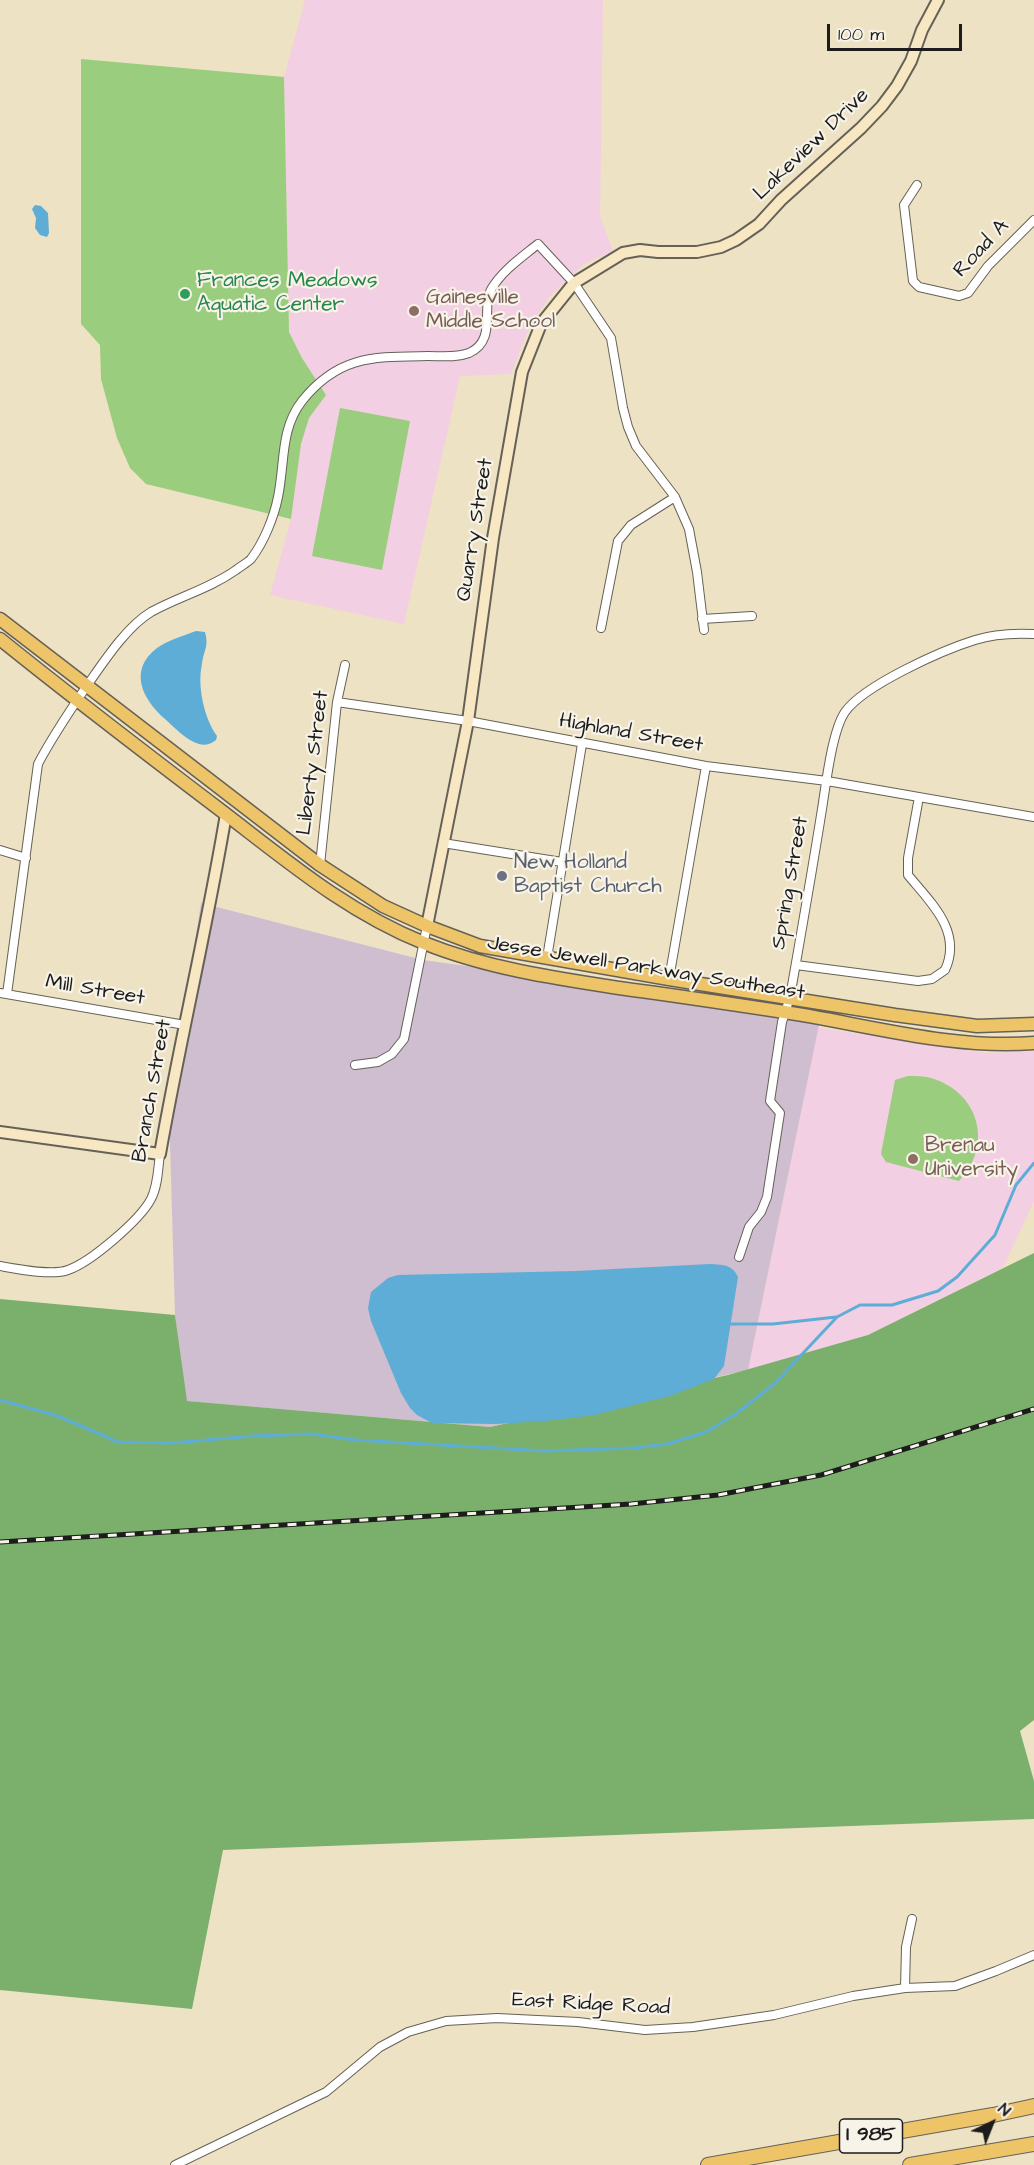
<!DOCTYPE html>
<style>
body{margin:0}
#map{position:relative;width:1034px;height:2165px;overflow:hidden;background:#eee2c4;font-family:"Architects Daughter",sans-serif}
canvas{display:block}
.north{position:absolute;left:962px;top:2093px;width:60px;height:60px;-webkit-text-stroke:4px #f7f3e8;paint-order:stroke;rotate:43deg;font-size:16px;font-weight:700;line-height:24px;text-align:center;color:#1c1c1c}
.north::after{content:'';display:block;margin:auto;width:21px;height:27px;background:#1c1c1c;clip-path:polygon(50% 0,100% 100%,50% 72%,0 100%)}
.scale{position:absolute;left:827px;top:24px;width:135px;height:27px;box-sizing:border-box;border:3px solid #1c1c1c;border-top:0;padding-left:8px;font-size:18px;line-height:21px;white-space:nowrap;color:#1c1c1c;-webkit-text-stroke:4px #f7f3e8;paint-order:stroke}
</style>
<div id="map">
<canvas width="1034" height="2165"></canvas>
<div class="north">N</div>
<div class="scale">100 m</div>
</div>
<script>
const context = document.querySelector('canvas').getContext('2d');
context.lineJoin = 'round';
function fill(path, color) { context.fillStyle = color; context.fill(path, 'evenodd'); }
function trace(path, color, width, dash) { context.strokeStyle = color; context.lineWidth = width; context.lineCap = dash ? 'butt' : 'round'; context.setLineDash(dash || []); context.stroke(path); }
function write(font, color, halo, rows, align = 'center') {
  context.font = font + ' "Architects Daughter",sans-serif'; context.lineWidth = 4.5; context.setLineDash([]); context.textBaseline = 'middle'; context.strokeStyle = halo; context.fillStyle = color; for (const [text, x, y, turn = 0] of rows) {
    context.save(); context.translate(x, y); context.rotate((+turn || 0) * Math.PI / 180); context.textAlign = isNaN(turn) ? turn : align; if (halo) context.strokeText(text, 0, 0); context.fillText(text, 0, 0); context.restore();
  }
}
const built = new Path2D(`
 M305 0H603L600 216 613 251 584 264 550 296 530 326 511 374 460 376 404 624 270 595 291 519 301 444 309 418 326 395 302 358 289 332 284 77Z
 M782 1022 986 1053 1034 1051V1201L1003 1268 868 1335 748 1370 800 1117Z`);
const industrial = new Path2D(`
 M201 903 423 960 821 1015 748 1370 490 1427 186 1401 175 1315 169 1109Z`);
const green = new Path2D(`
 M81 59 284 77 289 332 302 358 326 395 309 418 301 444 291 519 146 484 130 468 117 438 101 379 100 345 81 324Z
 M340 408 410 421 382 570 312 556Z
 M908 1076C915 1076 924 1076 931 1078 979 1092 994 1145 959 1181L886 1162 881 1154 895 1080Z`);
const forest = new Path2D(`
 M1034 1253V1720L1020 1731 1034 1781V1819L223 1850 192 2009 0 1990V1299L175 1315 187 1401 490 1427 728 1375 868 1335Z`);
const water = new Path2D(`
 M35 205 41 206 48 213 49 233 47 237 40 235 35 228 36 218 32 209Z
 M196 631 205 632C209 647 204 649 202 664 197 686 204 718 217 736L216 740C211 744 205 746 199 744 186 740 175 728 165 719 142 699 128 670 157 648 168 640 183 636 196 631Z
 M710 1264C723 1265 732 1264 738 1277L724 1366 714 1379 670 1396 594 1415 545 1421 496 1424 432 1423 417 1415 410 1408 401 1393 371 1321 368 1308 371 1292 388 1278 398 1275 576 1271Z`);
const stream = new Path2D(`
 M731 1324H773L836 1317
 M0 1400 58 1416 118 1442 171 1443 253 1436 312 1434 355 1440 545 1451 634 1448 667 1444 706 1432 737 1413 775 1383 837 1317 860 1305H892L938 1291 957 1277 995 1235 1016 1185 1034 1163`);
const street = new Path2D(`
 M917 185 904 205 913 281 919 287 959 296 968 293 988 266 1034 220
 M702 619 752 616
 M601 628 618 541 631 525 675 497
 M337 702 468 721 706 766 827 781 1034 817
 M443 843 562 862
 M0 850 26 858
 M320 865 337 702 345 665
 M547 958 582 744
 M796 965 918 981 932 979 945 970C963 931 930 902 908 875V858L919 797
 M669 979 706 766
 M0 993 185 1025
 M7 994 38 764C52 737 69 712 86 687 103 663 126 627 151 612 180 596 209 589 236 570 241 566 247 563 251 559 264 542 274 517 278 497 285 464 280 429 302 401 339 355 374 357 428 356 441 356 456 358 469 353 498 340 480 307 492 288 503 270 522 257 538 244L574 283 611 338 623 408 628 427 636 446 675 497 689 529 697 572 704 630
 M355 1065 378 1062 392 1054 404 1039 427 926
 M739 1257 749 1227 761 1212 767 1197 780 1113 770 1101 782 1022 790 997C801 934 812 872 822 809 826 784 832 731 845 712 864 685 943 650 975 640 993 634 1015 633 1034 634
 M0 1266C17 1269 52 1276 68 1270 91 1262 140 1220 151 1199 158 1186 158 1168 160 1154
 M905 1988 906 1947 912 1919
 M175 2165 326 2092 380 2047 408 2032 446 2021 497 2018 578 2022 645 2030 693 2027 774 2015 853 1996 905 1988 955 1986 996 1971 1034 1955`);
const secondary = new Path2D(`
 M427 926 468 721 493 538 522 372 541 324 574 283 623 253 640 250 658 252H697L721 247 736 240 759 224 781 200 861 128 882 106 897 86 911 61 922 30 938 0
 M0 1132 160 1154C180 1040 207 928 226 814`);
const primary = new Path2D(`
 M0 619 320 865 383 906 427 926 480 946 669 979 895 1015 977 1026 1034 1024
 M0 639C73 698 148 755 223 812 287 861 347 912 424 943 486 968 553 978 619 988 672 995 725 1003 778 1011 861 1023 950 1050 1034 1043`);
const highway = new Path2D(`
 M708 2165 993 2115 1034 2106
 M910 2165 1034 2144`);
const rail = new Path2D(`
 M0 1542 631 1504 718 1495 821 1475 1034 1409`);
const markers = [
 [185,294,6,"#2e9e5b"],
 [414,311,6,"#8d6e63"],
 [502,876,6,"#6b7280"],
 [913,1159,6,"#8d6e63"]
];
const shields = [
 [871,2136,63]
];
const shieldNames = [
 ["I 985",871,2136]
];
const streetNames = [
 ["Lakeview Drive",812,145,-44],
 ["Road A",982,249,-47],
 ["Quarry Street",476,530,-81],
 ["Highland Street",631,734,10],
 ["Liberty Street",314,763,-83],
 ["Spring Street",791,883,-80],
 ["Jesse Jewell Parkway Southeast",646,969,9],
 ["Mill Street",95,991,10],
 ["Branch Street",153,1091,-80],
 ["East Ridge Road",591,2005,3]
];
const leisureNames = [
 ["Frances Meadows",197,282],
 ["Aquatic Center",197,306]
];
const educationNames = [
 ["Gainesville",426,299],
 ["Middle School",426,323],
 ["Brenau",925,1147],
 ["University",925,1171]
];
const worshipNames = [
 ["New Holland",514,864],
 ["Baptist Church",514,888]
];
fill(built, '#f2cfe2');
fill(industrial, '#cfbdd0');
fill(green, '#9acd7d');
fill(forest, '#7bb06c');
fill(water, '#5dadd7');
trace(stream, '#5dadd7', 3);
trace(street, '#666157', 10);
trace(secondary, '#666157', 14);
trace(primary, '#666157', 15);
trace(highway, '#666157', 16);
trace(street, '#fff', 8);
trace(secondary, '#f8e7c3', 10);
trace(primary, '#eec469', 12);
trace(highway, '#eec469', 14);
trace(rail, '#1c1c1c', 5);
trace(rail, '#f7f3e8', 3, [9]);
for (const [x, y, r, color] of markers) { const dot = new Path2D(); dot.arc(x, y, r, 0, 2 * Math.PI); context.fillStyle = color; context.fill(dot); trace(dot, '#f7f3e8', 2); }
for (const [x, y, w] of shields) { const box = new Path2D(); box.roundRect(x - w / 2, y - 17, w, 34, 4.5); context.fillStyle = '#f7f3e8'; context.fill(box); trace(box, '#1c1c1c', 1.5); }
write('bold 20px', '#1c1c1c', null, shieldNames);
write('21px', '#1c1c1c', '#f7f3e8', streetNames);
write('21px', '#27864d', '#f7f3e8', leisureNames, 'left');
write('21px', '#785e54', '#f7f3e8', educationNames, 'left');
write('21px', '#5b616d', '#f7f3e8', worshipNames, 'left');
</script>
